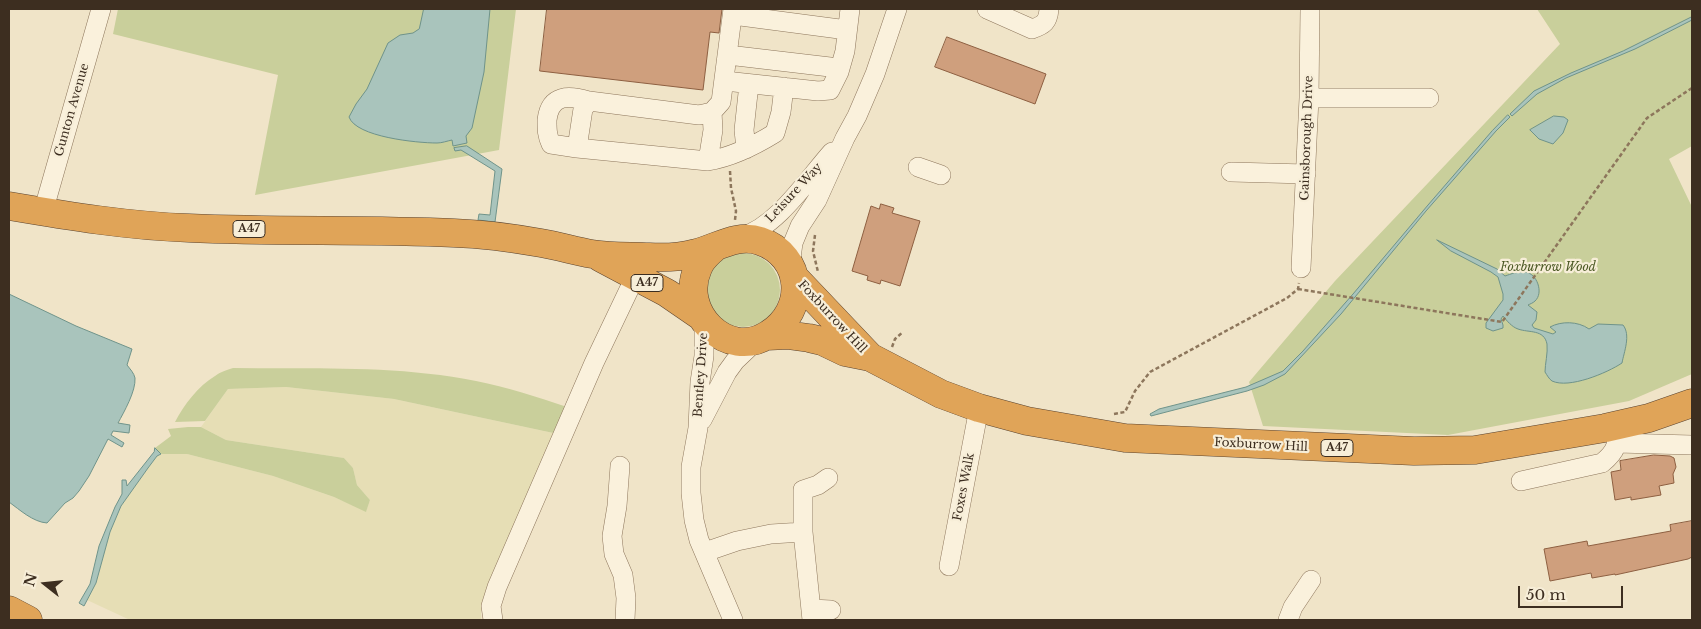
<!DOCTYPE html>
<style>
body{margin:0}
#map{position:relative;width:1701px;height:629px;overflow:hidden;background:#f0e4c8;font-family:"Libre Baskerville",serif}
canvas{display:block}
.frame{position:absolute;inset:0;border:10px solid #3d2e20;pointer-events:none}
.north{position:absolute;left:20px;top:559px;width:50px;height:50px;-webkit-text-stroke:4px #f7eed8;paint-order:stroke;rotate:286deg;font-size:14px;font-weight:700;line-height:20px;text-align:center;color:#3d2e20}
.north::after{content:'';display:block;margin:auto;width:18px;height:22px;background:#3d2e20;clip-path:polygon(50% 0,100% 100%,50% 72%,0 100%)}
.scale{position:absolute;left:1518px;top:586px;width:105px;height:22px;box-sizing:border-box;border:2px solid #3d2e20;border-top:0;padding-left:6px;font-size:15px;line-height:18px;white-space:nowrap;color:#3d2e20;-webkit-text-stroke:4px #f7eed8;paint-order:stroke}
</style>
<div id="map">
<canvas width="1701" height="629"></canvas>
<div class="frame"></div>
<div class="north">N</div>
<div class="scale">50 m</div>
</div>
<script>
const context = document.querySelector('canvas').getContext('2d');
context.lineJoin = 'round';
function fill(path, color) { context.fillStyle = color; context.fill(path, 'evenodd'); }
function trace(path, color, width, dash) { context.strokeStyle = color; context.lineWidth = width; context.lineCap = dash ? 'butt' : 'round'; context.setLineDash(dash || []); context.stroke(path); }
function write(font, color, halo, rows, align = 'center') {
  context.font = font + ' "Libre Baskerville",serif'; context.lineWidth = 4.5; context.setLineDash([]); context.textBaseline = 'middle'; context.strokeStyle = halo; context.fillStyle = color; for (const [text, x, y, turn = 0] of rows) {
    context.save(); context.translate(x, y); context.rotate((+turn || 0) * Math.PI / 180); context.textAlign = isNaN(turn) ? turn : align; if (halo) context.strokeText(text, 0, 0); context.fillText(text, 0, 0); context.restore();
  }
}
const farmland = new Path2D(`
 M286 387 394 399 558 434 481 611V620H130L87 600 96 583 110 532 121 506 148 468 157 456 161 454H187L273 476 334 497 366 511 370 500 357 485 353 468 344 458 226 440 201 427 228 389Z`);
const green = new Path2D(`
 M118 9H516L499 150 255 195 278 75 113 34Z
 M1537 9H1692V146L1669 159 1692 207V374L1629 401 1448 435 1263 426 1249 382 1335 281 1560 44Z
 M706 290a37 37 0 1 1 74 0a37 37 0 1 1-74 0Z
 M233 368C314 369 397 365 476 381 507 387 537 397 567 407L558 434 394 399 286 387 228 389 205 421 175 422C184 405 198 386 215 376 220 372 227 370 233 368Z
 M188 427H201L226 440 344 458 353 468 357 485 370 500 366 512 334 497 273 476 187 454H161L155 448 171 436 168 429Z`);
const water = new Path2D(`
 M424 9H490L484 72 472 128 466 136 467 143 453 146 452 140C447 141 442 143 437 143 417 143 356 137 349 117L356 104 367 89 388 43 400 35 413 33 419 29Z
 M1692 17V20L1635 49 1566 78 1537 94 1512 116 1510 114 1534 91 1571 73 1623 51Z
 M1508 115 1510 117 1496 131 1426 211 1341 314 1285 374 1264 385 1247 391 1151 416 1150 414 1159 409 1246 387 1283 371 1303 351 1353 294 1428 205 1492 131Z
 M1554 116 1564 117 1568 120 1563 133 1553 144 1539 139 1530 130Z
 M467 146 502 169 495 222 478 220 479 214 490 215 495 171 461 150 455 151 454 148Z
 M1437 240 1497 269 1505 276C1511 274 1518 271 1525 272 1537 273 1544 293 1535 301 1533 303 1530 304 1528 305L1537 312 1536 320 1532 325 1534 328 1553 334 1556 332 1550 327C1561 321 1578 321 1589 329L1598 324 1623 325C1631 335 1624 352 1622 363 1607 373 1569 389 1552 381 1549 379 1547 375 1545 372 1545 364 1548 353 1547 344 1544 329 1529 333 1518 329 1512 327 1507 321 1503 316L1501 319 1503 325V328L1493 331 1486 328V323L1503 300V294L1498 277 1491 272 1451 251Z
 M9 294 76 326 132 349 127 365C130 369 134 373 135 378 136 391 124 412 118 423L130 425 129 433 113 431 111 435 124 443 122 447 108 439 89 476 79 491 73 498 65 503 47 523C33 522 20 510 9 502Z
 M155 448 161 454 157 456 148 468 121 506 110 532 96 583 84 606 79 603 90 584 99 546 115 507 122 494V480H126L127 486 154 452Z`);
const building = new Path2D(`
 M547 9H722L719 33 710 32 703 90 540 71Z
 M947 37 1046 74 1035 104 935 67Z
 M881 204 894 208 892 213 920 221 900 286 881 280 880 284 867 280 868 276 852 271 871 206 879 209Z
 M1654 455 1670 456 1674 458 1676 467 1673 474 1674 483 1659 486 1661 495 1631 500V497L1615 500 1611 472 1621 470 1620 461Z
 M1692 521V557L1688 559 1615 575V574L1592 578 1591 573 1550 581 1544 549 1587 541 1588 546 1671 531 1670 525Z`);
const path = new Path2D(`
 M730 171 731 188 736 211 735 220
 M815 235 813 251 818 272
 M1298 289 1502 322 1647 118 1692 88
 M892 347 895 339 903 332
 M1114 414 1125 412 1135 391 1150 372 1287 298 1298 289 1299 283`);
const minor = new Path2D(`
 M987 9 1032 29C1044 25 1048 22 1049 9
 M733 15 847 30
 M728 55 830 67 839 72
 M725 81 818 91 830 90 839 72 845 51 850 9
 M1309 98H1429
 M712 112 713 130 708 161 577 148 551 144C547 135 547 130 547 120 550 94 569 95 589 101L699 115 712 112 721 102 733 9
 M577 148 583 109 589 101
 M746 149 744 130 749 84
 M708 161C732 157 754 146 775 133L781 112 784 87
 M918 167 941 175
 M1231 172 1306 174
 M43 212 101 9
 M741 237C777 227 807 180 832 152
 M790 266 793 243 800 226 817 200 845 138 857 116 875 74 897 9
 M1301 268 1309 98 1310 9
 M704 322V356L700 382 698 428 691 467V493L694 520 699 540 733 620
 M702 420 727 372 735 361 757 340
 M1617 443 1692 445
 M620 466 617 506 612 536 614 554 623 575 626 598 625 620
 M1521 481 1602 463C1617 451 1618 444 1617 425
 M705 552 737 541 771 534 803 532
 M949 566 979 408
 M811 609 831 610
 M493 620 491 606 497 587 594 363 635 277
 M812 620 803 532V490L818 485 828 478
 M1288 620 1293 607 1311 580`);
const highway = new Path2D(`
 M9 206C68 216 129 226 189 228 277 232 366 229 454 233 483 234 513 238 541 243 559 246 575 251 592 254 611 257 631 256 649 257 665 258 681 257 696 253 717 248 737 233 760 241 804 256 807 310 769 334 727 362 678 311 698 268 701 259 708 254 714 248
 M601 258 667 293 699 315
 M794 277 870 357
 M767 336 787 335 809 338 822 341 845 352 870 357 941 394 979 408 1027 421 1125 438 1414 451 1475 450 1605 428 1649 418 1692 403
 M9 610 28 620`);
const shields = [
 [249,229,32],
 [647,283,32],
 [1337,448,32]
];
const shieldNames = [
 ["A47",249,229],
 ["A47",647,283],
 ["A47",1337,448]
];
const streetNames = [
 ["Gunton Avenue",72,110,-74],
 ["Gainsborough Drive",1307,138,-88],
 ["Leisure Way",794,193,-47],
 ["Foxburrow Hill",832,317,47],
 ["Bentley Drive",701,375,-86],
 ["Foxburrow Hill",1261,445,3],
 ["Foxes Walk",964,487,-79]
];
const parkNames = [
 ["Foxburrow Wood",1548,268]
];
fill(farmland, '#e6deb5');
fill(green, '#c9cf9b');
fill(water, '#a9c4bc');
trace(water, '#6f938a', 1);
fill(building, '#cf9f7d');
trace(building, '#8d5f41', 1);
trace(minor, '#8d765c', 20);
trace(highway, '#5b4430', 29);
trace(path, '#8d765c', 2.5, [4, 2.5]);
trace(minor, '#faf1dc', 19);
trace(highway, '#e0a458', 28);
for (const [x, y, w] of shields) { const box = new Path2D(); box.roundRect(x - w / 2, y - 8.5, w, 17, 4); context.fillStyle = '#f7eed8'; context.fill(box); trace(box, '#3d2e20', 1); }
write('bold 11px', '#3d2e20', null, shieldNames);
write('12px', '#3d2e20', '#f7eed8', streetNames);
write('italic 12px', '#4d5a26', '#f7eed8', parkNames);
</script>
